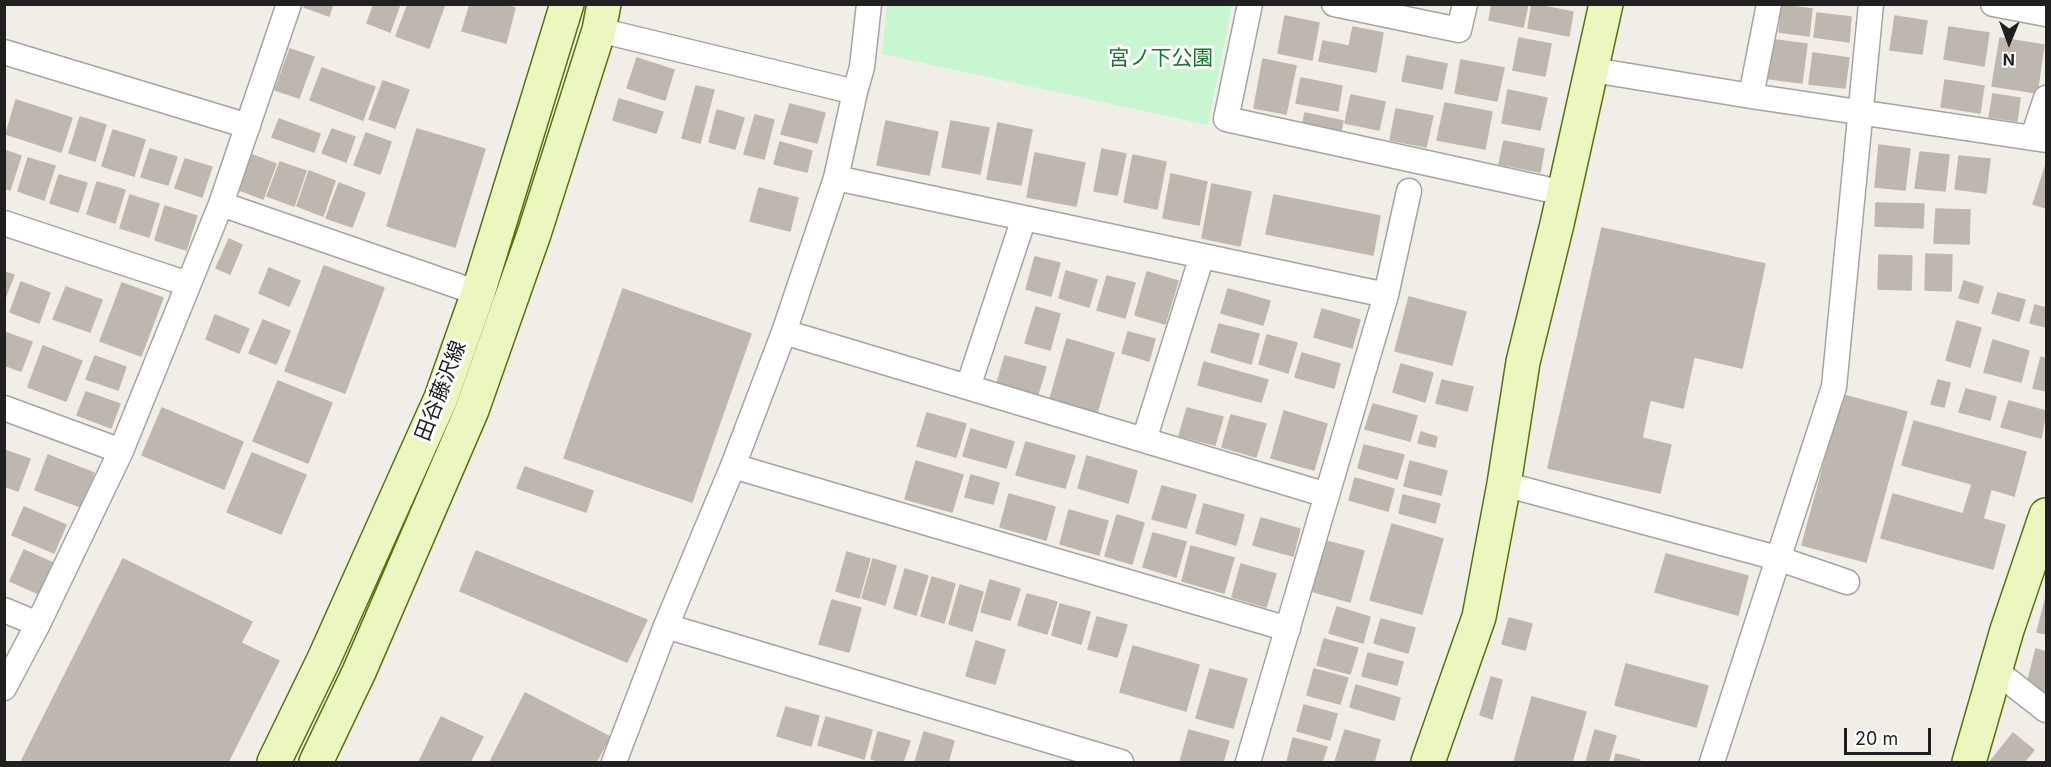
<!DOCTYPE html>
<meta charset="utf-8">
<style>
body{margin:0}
#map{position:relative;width:2051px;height:767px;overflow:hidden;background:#f0eee7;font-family:Inter,sans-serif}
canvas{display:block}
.frame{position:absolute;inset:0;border:6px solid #202020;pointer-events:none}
.north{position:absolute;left:1979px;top:12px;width:60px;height:60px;-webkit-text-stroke:4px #fff;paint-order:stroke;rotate:181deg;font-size:16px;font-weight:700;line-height:24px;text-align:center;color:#202020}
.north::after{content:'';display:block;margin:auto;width:21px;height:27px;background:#202020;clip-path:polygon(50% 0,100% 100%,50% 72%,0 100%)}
.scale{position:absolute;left:1844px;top:728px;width:87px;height:27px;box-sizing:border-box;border:3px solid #202020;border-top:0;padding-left:8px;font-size:18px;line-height:21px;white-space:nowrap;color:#202020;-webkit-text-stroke:4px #fff;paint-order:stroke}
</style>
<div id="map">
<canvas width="2051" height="767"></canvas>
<div class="frame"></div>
<div class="north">N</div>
<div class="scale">20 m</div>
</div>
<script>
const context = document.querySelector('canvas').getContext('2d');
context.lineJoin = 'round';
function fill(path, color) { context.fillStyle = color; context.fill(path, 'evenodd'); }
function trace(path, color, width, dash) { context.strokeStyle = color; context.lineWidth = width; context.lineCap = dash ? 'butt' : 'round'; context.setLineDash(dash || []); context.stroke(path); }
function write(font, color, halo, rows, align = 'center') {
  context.font = font + ' Inter,"Noto Sans JP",sans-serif'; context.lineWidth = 6; context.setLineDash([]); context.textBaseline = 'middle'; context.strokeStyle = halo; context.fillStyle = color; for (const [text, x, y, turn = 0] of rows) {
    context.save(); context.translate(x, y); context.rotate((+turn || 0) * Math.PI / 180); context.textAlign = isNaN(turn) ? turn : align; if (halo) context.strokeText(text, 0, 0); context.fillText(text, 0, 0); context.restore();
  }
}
const park = new Path2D(`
 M887 5V4L1232 5 1208 125 882 54Z`);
const building = new Path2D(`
 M305 4H333L329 16 304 7Z
 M374 4H400L390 32 367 23Z
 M408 4H445L429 48 396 36Z
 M470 4H502L515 8 506 43 462 31Z
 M1492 4H1528L1523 27 1489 20Z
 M1532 4 1573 12 1569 36 1528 28Z
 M1782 5 1812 9 1809 36 1779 32Z
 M1817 13 1851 17 1849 42 1814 37Z
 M1285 16 1319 23 1312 60 1278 53Z
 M1895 16 1927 21 1922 54 1890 50Z
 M1353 27 1383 33 1376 72 1319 61 1323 41 1349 46Z
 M1949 27 1989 33 1984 66 1944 59Z
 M1519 38 1551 44 1545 76 1513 70Z
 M2000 38 2044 45 2037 93 1992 86Z
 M1768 39 1807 44 1802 83 1763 78Z
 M290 49 314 57 299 98 275 90Z
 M1813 53 1849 58 1845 88 1809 84Z
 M1407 56 1447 64 1442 89 1402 81Z
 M637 58 674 70 665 100 627 88Z
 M1263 59 1296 66 1286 114 1254 108Z
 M1461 60 1504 68 1497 101 1455 93Z
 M322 68 375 87 363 120 310 100Z
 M1301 78 1342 86 1338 111 1296 103Z
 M1945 80 1984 86 1980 113 1941 107Z
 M383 81 409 90 395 128 369 119Z
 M696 86 714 90 700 143 682 138Z
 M1508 90 1547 98 1540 130 1502 123Z
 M1993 94 2020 98 2017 121 1989 117Z
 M1351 95 1385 102 1379 130 1345 123Z
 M619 99 663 112 656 133 613 120Z
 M16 100 72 118 61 152 6 134Z
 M1445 103 1492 112 1485 149 1437 140Z
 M790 104 825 113 817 143 781 134Z
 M1396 109 1433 116 1426 147 1390 140Z
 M717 110 744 118 735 149 709 142Z
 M1305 113 1343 121 1340 135 1302 127Z
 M755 115 774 120 764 159 744 154Z
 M80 117 106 125 95 161 69 153Z
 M279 119 320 134 314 152 272 137Z
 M886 121 938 132 929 175 877 165Z
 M951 121 989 128 980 174 942 167Z
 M998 123 1032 130 1021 185 987 179Z
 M332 129 355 137 346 162 322 153Z
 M417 129 485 149 455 247 387 226Z
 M113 130 145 140 134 176 102 166Z
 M366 133 391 142 380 174 354 165Z
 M1504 141 1544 149 1540 172 1499 164Z
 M780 142 812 151 807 172 774 164Z
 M1879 145 1910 149 1905 190 1875 187Z
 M150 149 177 157 168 185 141 177Z
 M1102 149 1126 154 1117 195 1094 191Z
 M4 150 21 156 10 190 4 188Z
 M1920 152 1949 155 1945 191 1915 188Z
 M1035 153 1085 163 1076 206 1027 197Z
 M250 154 276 164 263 199 237 189Z
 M1133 155 1166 162 1157 209 1124 202Z
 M1959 156 1990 159 1986 193 1955 189Z
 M28 158 55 166 44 200 18 191Z
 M185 159 212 167 202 197 175 188Z
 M280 162 306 171 294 206 267 196Z
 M2046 165V208L2033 204Z
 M309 171 335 181 323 216 297 206Z
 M1171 174 1207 182 1199 225 1163 218Z
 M59 175 87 183 78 212 50 203Z
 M97 182 125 190 115 223 87 214Z
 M339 183 365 193 352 227 326 218Z
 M1212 184 1251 192 1240 246 1202 238Z
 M759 188 798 198 790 231 750 221Z
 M130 195 159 204 149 237 120 228Z
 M1274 195 1380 216 1373 255 1266 234Z
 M1876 203 1924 204 1923 228 1875 226Z
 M165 206 197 216 186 250 155 240Z
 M1936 209 1970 210 1969 244 1934 243Z
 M1602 228 1765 264 1742 368 1694 357 1683 408 1650 400 1642 438 1671 445 1660 493 1548 468Z
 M229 239 242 245 230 274 216 268Z
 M1926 254 1952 255 1951 291 1925 290Z
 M1879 255 1912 256 1911 290 1878 289Z
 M1035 257 1060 263 1051 296 1026 289Z
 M324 266 384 288 345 393 285 371Z
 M269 268 300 281 289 306 259 293Z
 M1066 271 1097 280 1089 307 1059 298Z
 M4 272 14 275 4 301Z
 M1147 272 1178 281 1165 324 1135 315Z
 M1107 276 1135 283 1125 318 1097 310Z
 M1964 281 1983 287 1978 303 1959 298Z
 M21 282 50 293 39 323 10 312Z
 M122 283 163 298 141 356 100 341Z
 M66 287 102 300 90 332 53 319Z
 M623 289 751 334 692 502 564 458Z
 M1228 289 1270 301 1263 325 1221 313Z
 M1998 293 2025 300 2019 321 1992 313Z
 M1409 297 1466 312 1452 365 1395 351Z
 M2035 305 2046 308V327L2030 323Z
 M1036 307 1060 314 1050 350 1025 343Z
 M1322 309 1360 320 1352 348 1314 337Z
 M215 315 249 329 239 353 206 339Z
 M263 320 290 331 276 364 249 353Z
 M1957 321 1981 328 1970 367 1946 360Z
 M1219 324 1259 334 1251 364 1211 352Z
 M4 332 32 342 21 371 4 365Z
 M1128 332 1155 339 1149 361 1122 353Z
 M1267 335 1297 343 1288 373 1259 364Z
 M1067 339 1114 353 1097 413 1050 399Z
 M1993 340 2029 351 2021 382 1984 372Z
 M43 346 82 361 66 401 28 387Z
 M1302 353 1340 364 1334 388 1295 377Z
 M95 356 126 367 118 390 86 379Z
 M1005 356 1046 367 1038 394 997 383Z
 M2041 357 2046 359V391L2033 388Z
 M1204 362 1268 380 1261 402 1198 385Z
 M1401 364 1433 373 1425 402 1393 392Z
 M1442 380 1473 387 1467 411 1436 403Z
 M1938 380 1950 383 1944 407 1931 404Z
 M278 381 332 403 308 463 253 441Z
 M1966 389 1996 397 1990 420 1959 412Z
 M86 392 120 404 111 428 77 415Z
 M1843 395 1907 412 1866 562 1802 545Z
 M2009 401 2046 411 2041 438 2001 427Z
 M1373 404 1417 416 1410 441 1365 429Z
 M162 408 243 442 224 489 142 455Z
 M1187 408 1223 417 1215 445 1179 436Z
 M1284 411 1327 424 1314 470 1271 458Z
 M927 413 966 424 956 457 917 446Z
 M1231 415 1266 424 1256 457 1222 447Z
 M1914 421 2026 452 2014 496 1991 489 1983 519 2005 525 1993 569 1881 538 1893 494 1963 514 1972 484 1902 465Z
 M971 429 1014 442 1006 468 963 456Z
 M1421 432 1437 437 1435 447 1418 443Z
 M1026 442 1075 456 1065 488 1016 475Z
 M1364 445 1404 455 1397 479 1358 468Z
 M4 450 30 459 18 491 4 486Z
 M252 453 306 475 281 534 227 512Z
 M48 455 94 473 81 507 35 490Z
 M1087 456 1137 471 1128 503 1078 488Z
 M916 461 963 475 952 512 905 499Z
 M1410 461 1447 471 1441 495 1404 486Z
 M525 467 593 491 586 512 517 488Z
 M971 475 999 483 993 504 965 497Z
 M1355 478 1394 489 1388 511 1349 500Z
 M1162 486 1196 495 1186 528 1152 519Z
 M1009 494 1055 507 1046 540 1000 527Z
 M1403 495 1440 504 1435 523 1399 513Z
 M1204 504 1244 515 1236 545 1196 533Z
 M24 507 66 525 54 553 12 535Z
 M1069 510 1108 521 1099 555 1060 544Z
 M1117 515 1144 523 1132 564 1105 556Z
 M1261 518 1300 529 1293 556 1253 545Z
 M1392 524 1443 539 1422 614 1370 600Z
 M1153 533 1186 542 1176 577 1143 567Z
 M1326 541 1364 551 1350 602 1311 591Z
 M1191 546 1234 558 1224 593 1182 581Z
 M24 550 53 563 39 594 10 581Z
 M476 551 647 620 627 662 460 591Z
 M847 552 870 559 859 598 836 591Z
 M1666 554 1748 576 1738 615 1655 592Z
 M123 559 252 622 241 643 279 661 228 762H21Z
 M873 559 896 566 885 605 862 598Z
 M1241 564 1276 574 1266 607 1232 597Z
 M905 569 928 576 916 615 894 608Z
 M932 577 955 584 944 623 921 616Z
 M990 580 1020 589 1010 620 981 612Z
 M960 585 983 592 972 631 949 624Z
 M1027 594 1057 602 1047 634 1018 625Z
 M2046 597V634L2037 632Z
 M832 600 861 608 849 652 819 644Z
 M1060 604 1090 612 1081 644 1052 635Z
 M1337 607 1370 617 1363 643 1329 633Z
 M1097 617 1127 625 1117 657 1088 649Z
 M1509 618 1532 624 1525 650 1502 644Z
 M1381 619 1415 628 1408 653 1374 643Z
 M1324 639 1358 648 1350 674 1317 665Z
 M976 641 1005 650 995 684 966 676Z
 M1133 646 1199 665 1186 711 1120 692Z
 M2036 649 2046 652V693L2026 688Z
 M1368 653 1403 662 1397 685 1362 676Z
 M1626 664 1708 686 1696 727 1615 705Z
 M1210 669 1247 679 1233 728 1196 718Z
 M1314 669 1348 678 1340 704 1307 695Z
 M1491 677 1502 680 1492 719 1480 715Z
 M1356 685 1400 698 1394 720 1350 707Z
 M525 693 610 737 596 762H490Z
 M1532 697 1586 712 1572 762H1514Z
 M1304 705 1337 714 1330 740 1297 731Z
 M786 707 819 716 811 746 777 736Z
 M441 717 483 737 470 762H419Z
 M826 717 872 730 864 759 818 745Z
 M1189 730 1229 741 1223 762H1180Z
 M1345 730 1380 740 1374 762H1335Z
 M1595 730 1616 736 1608 762H1586Z
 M878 732 910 741 903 762H884L871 759Z
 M924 732 954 741 948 762H915Z
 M2013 733 2034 750 2024 762H1990Z
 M1293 738 1327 747 1322 762H1287Z
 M1616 754 1640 760 1639 762H1614Z`);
const street = new Path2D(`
 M1250 4 1226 119 1564 193
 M1334 4 1459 30 1465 4
 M1993 4 2046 14
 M599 30 855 92
 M4 52 248 126
 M1593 70 1751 96 2046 140
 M1751 96 1769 4
 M2033 137 2046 98
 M836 178 1386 295
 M221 204 478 293
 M4 223 188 284
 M784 332 1327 495
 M968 387 1024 218
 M4 408 121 451
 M1144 440 1202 256
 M733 466 1288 629
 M1504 484 1777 558 1847 582
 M4 610 38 624
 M666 626 1121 762
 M1996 671 2046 710
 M4 688 38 624 121 451 221 204 289 4
 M614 762 666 626 733 466 784 332 836 178 855 92 862 67 869 4
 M1248 762 1386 295 1409 191
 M1712 762 1834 387 1871 4`);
const secondary = new Path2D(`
 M274 762 324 659 441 398 478 293 567 4
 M316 762 359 672 472 410 534 234 599 30 604 4
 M1428 762 1479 617 1504 484 1523 362 1557 224 1606 4
 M1969 762 2007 630 2046 515`);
const parkNames = [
 ["宮ノ下公園",1161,59]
];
const streetNames = [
 ["田谷藤沢線",441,391,-69]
];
fill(park, '#c8f6d1');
fill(building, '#bdb7b0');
trace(building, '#c1b7aa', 1.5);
trace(street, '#a4a4a4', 27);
trace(secondary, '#5a720c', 36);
trace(street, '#fff', 24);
trace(secondary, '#ecf6bf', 33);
write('21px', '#137928', '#fff', parkNames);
write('21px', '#202020', '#fff', streetNames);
</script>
